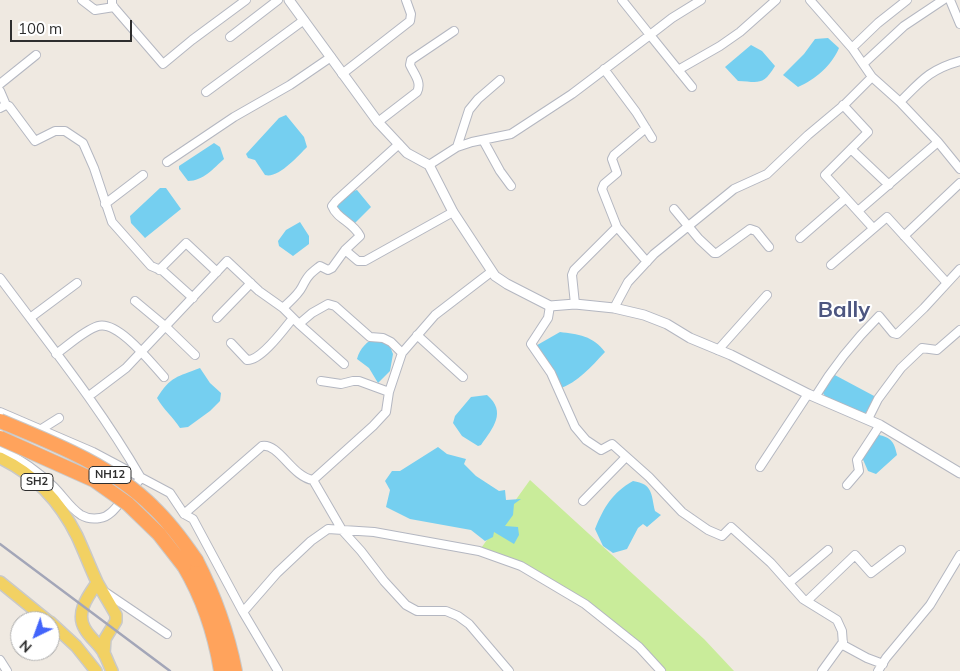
<!DOCTYPE html>
<style>
body{margin:0}
#map{position:relative;width:960px;height:671px;overflow:hidden;background:#efe9e1;font-family:Mulish,sans-serif}
canvas{display:block}
.north{position:absolute;left:10px;top:611px;width:50px;height:50px;box-sizing:border-box;background:#fff;border:1px solid #ababab;border-radius:50%;rotate:222deg;font-size:14px;font-weight:700;line-height:20px;text-align:center;color:#2e2e2e}
.north::after{content:'';display:block;margin:auto;width:18px;height:22px;background:#4264fb;clip-path:polygon(50% 0,100% 100%,50% 72%,0 100%)}
.scale{position:absolute;left:10px;top:20px;width:122px;height:22px;box-sizing:border-box;border:2px solid #2e2e2e;border-top:0;padding-left:6px;font-size:15px;line-height:18px;white-space:nowrap;color:#2e2e2e;-webkit-text-stroke:4px #fff;paint-order:stroke}
</style>
<div id="map">
<canvas width="960" height="671"></canvas>
<div class="north">N</div>
<div class="scale">100 m</div>
</div>
<script>
const context = document.querySelector('canvas').getContext('2d');
context.lineJoin = 'round';
function fill(path, color) { context.fillStyle = color; context.fill(path, 'evenodd'); }
function trace(path, color, width, dash) { context.strokeStyle = color; context.lineWidth = width; context.lineCap = dash ? 'butt' : 'round'; context.setLineDash(dash || []); context.stroke(path); }
function write(font, color, halo, rows, align = 'center') {
  context.font = font + ' Mulish,sans-serif'; context.lineWidth = 4; context.setLineDash([]); context.textBaseline = 'middle'; context.strokeStyle = halo; context.fillStyle = color; for (const [text, x, y, turn = 0] of rows) {
    context.save(); context.translate(x, y); context.rotate((+turn || 0) * Math.PI / 180); context.textAlign = isNaN(turn) ? turn : align; if (halo) context.strokeText(text, 0, 0); context.fillText(text, 0, 0); context.restore();
  }
}
const pitch = new Path2D(`
 M530 480 704 639 734 671H661L585 604 521 566 479 551Z`);
const water = new Path2D(`
 M828 38 839 48C832 65 815 80 798 87L783 75 804 54 815 39Z
 M751 45 762 51 775 66C763 86 759 82 738 81L725 67Z
 M286 115 304 137 307 147C298 156 278 179 265 175L255 160 248 158 246 154 279 118Z
 M214 143 220 147 224 159C214 168 203 181 188 181L179 169V166Z
 M160 188H166L181 209 145 238 131 223 130 216Z
 M357 190 371 207 352 226 334 205 344 194Z
 M300 222 309 236V244L293 256 279 246 278 241 286 230Z
 M560 332C577 334 594 336 605 352 591 367 578 382 559 389L532 348Z
 M377 337 389 344 393 354 390 371 378 383 369 368 357 359C360 348 367 341 377 337Z
 M200 368 210 383 221 393 220 401 210 411 188 427 180 428C173 417 163 409 157 398 171 376 177 377 200 368Z
 M831 373 876 397 865 414 826 397 822 392Z
 M487 395C507 412 493 428 481 445L478 446 462 436 453 423 455 416 471 397Z
 M875 434C890 437 894 440 897 455L876 474 868 471 861 455Z
 M438 447 447 454 466 459 464 464 476 476 499 491 505 490 506 500 521 499 514 504 513 515 505 526 518 527 519 535 514 544 494 532 493 537 485 541 471 530 410 519 386 507 390 490 385 481 392 471H400Z
 M633 481C653 484 651 494 655 511L661 515 647 527 643 524 638 528 627 549 613 553 603 546 595 529C604 507 612 493 633 481Z`);
const minor = new Path2D(`
 M82 0 95 10 114 7
 M112 0V5L163 64 192 40 246 0
 M810 0 852 48 872 77 900 102 938 142 960 169
 M950 0 960 24
 M230 37 278 0
 M852 48 878 23 907 0
 M863 64 904 26 943 0
 M604 69 636 112 652 138
 M678 70 720 46 740 32 776 0
 M342 74 410 21 411 14 406 0
 M0 84 36 55
 M692 87 650 35 672 18 701 0
 M0 91 6 105
 M206 92 304 20
 M900 102C921 81 930 69 960 61
 M843 105 868 132 825 175 873 228
 M0 108 6 105 9 106 35 141 55 131H65L83 143 94 168 112 222 151 266 163 271 193 298
 M378 122 417 92C422 82 414 74 410 65L411 60 454 31
 M646 128 614 155 612 159 617 173 604 184 602 189 617 227 647 262
 M483 140 500 171 511 186
 M457 147 469 110 478 99 500 80
 M851 149 889 185
 M167 162 234 117 290 85 331 57
 M429 165 457 147 472 142 511 134 572 94 650 35 622 0
 M105 204 143 175
 M674 209 699 239 714 253H717L750 229 756 231 769 247
 M858 211 938 142
 M904 236 960 183
 M800 238 846 198
 M345 250 358 261H365L453 212
 M831 265 887 217 947 283
 M159 270 186 243 217 272
 M0 278C49 344 100 407 141 478L131 490
 M135 301 165 326 195 355
 M575 304 572 275 574 270 617 227
 M550 306 548 318 531 344 551 373 575 427 586 440 601 450 612 444 649 477 682 512 708 530 722 536 731 527 771 563 803 599 837 620 842 631 843 645 867 658 883 664
 M283 308C289 302 298 295 302 287 308 275 310 274 320 266L328 270 332 268 345 250 360 236C353 222 337 219 332 206L336 201 399 144
 M614 308 628 282 654 254 734 189 767 174 808 135 845 104 872 77
 M30 318 77 283
 M217 318 251 283
 M299 324 344 364
 M417 335 463 377
 M231 343 247 360C261 361 284 329 293 318
 M718 350 767 295
 M56 354C69 345 83 331 98 326 118 320 152 364 164 377
 M321 381 341 384 353 381H359L389 392
 M89 396 126 368 227 261 259 291 283 308 299 324 312 313 328 304 335 306 370 337 383 338 391 342 402 353
 M815 397C833 367 854 341 879 316L893 333 897 334 924 308 960 269
 M0 412 93 452 170 493 184 514 193 519 243 612 278 671
 M868 419 878 399 901 368 922 348 937 350 960 330
 M40 430 59 418
 M0 449C20 459 38 471 54 487 63 496 70 508 81 515 86 518 94 519 100 518 110 517 117 506 123 499
 M760 467 808 394
 M313 480 342 530 361 551 384 581 406 605 417 611H446L458 616 469 624 509 671
 M847 485 859 471 857 460 880 425
 M583 501 626 457
 M184 514 262 446C279 443 292 477 313 480L373 426 386 412 389 392 402 353 435 315 491 272
 M789 583 828 550
 M105 592 167 634
 M807 601 855 555 871 573 901 550
 M243 612 277 573 311 541 328 529 374 532 479 551 521 566 585 604 639 647 661 671
 M0 660 7 671
 M822 671 843 642
 M878 671 886 658 930 605 960 555`);
const tertiary = new Path2D(`
 M289 0 378 122 407 153 429 165 453 212 495 276 507 284 550 306 575 304 614 308 644 315 667 324 690 338 731 355 808 394 880 425 960 473`);
const primary = new Path2D(`
 M0 458C34 474 60 502 77 536 84 551 90 567 97 582 103 593 110 604 116 615V621L105 639 104 654
 M0 582 48 621
 M97 583C88 596 75 613 85 629 90 638 99 644 104 653 107 659 109 665 112 671
 M50 622 76 646 96 671`);
const motorway = new Path2D(`
 M196 560C215 597 227 631 235 671
 M184 566C203 598 215 634 221 671`);
const rail = new Path2D(`
 M0 544 170 671`);
const motorwayBridge = new Path2D(`
 M0 421C53 443 112 466 153 507 170 523 183 541 196 560
 M0 438 94 480 128 504 159 534 184 566`);
const shields = [
 [110,475,42],
 [37,482,32]
];
const shieldNames = [
 ["NH12",110,475],
 ["SH2",37,482]
];
const townNames = [
 ["Bally",844,310]
];
fill(pitch, '#c9ec9a');
fill(water, '#75cff0');
trace(minor, '#b4b7c1', 10);
trace(tertiary, '#b4b7c1', 11);
trace(primary, '#c9c9c9', 14);
trace(motorway, '#c9c9c9', 16);
trace(minor, '#fff', 8);
trace(tertiary, '#fff', 9);
trace(primary, '#f2d163', 11);
trace(motorway, '#ffa35c', 14);
trace(rail, '#a3a6b8', 2.5);
trace(motorwayBridge, '#c9c9c9', 16, []);
trace(motorwayBridge, '#ffa35c', 14);
for (const [x, y, w] of shields) { const box = new Path2D(); box.roundRect(x - w / 2, y - 8.5, w, 17, 4); context.fillStyle = '#fff'; context.fill(box); trace(box, '#2e2e2e', 1); }
write('bold 11px', '#2e2e2e', null, shieldNames);
write('bold 22px', '#4d5680', '#fff', townNames);
</script>
